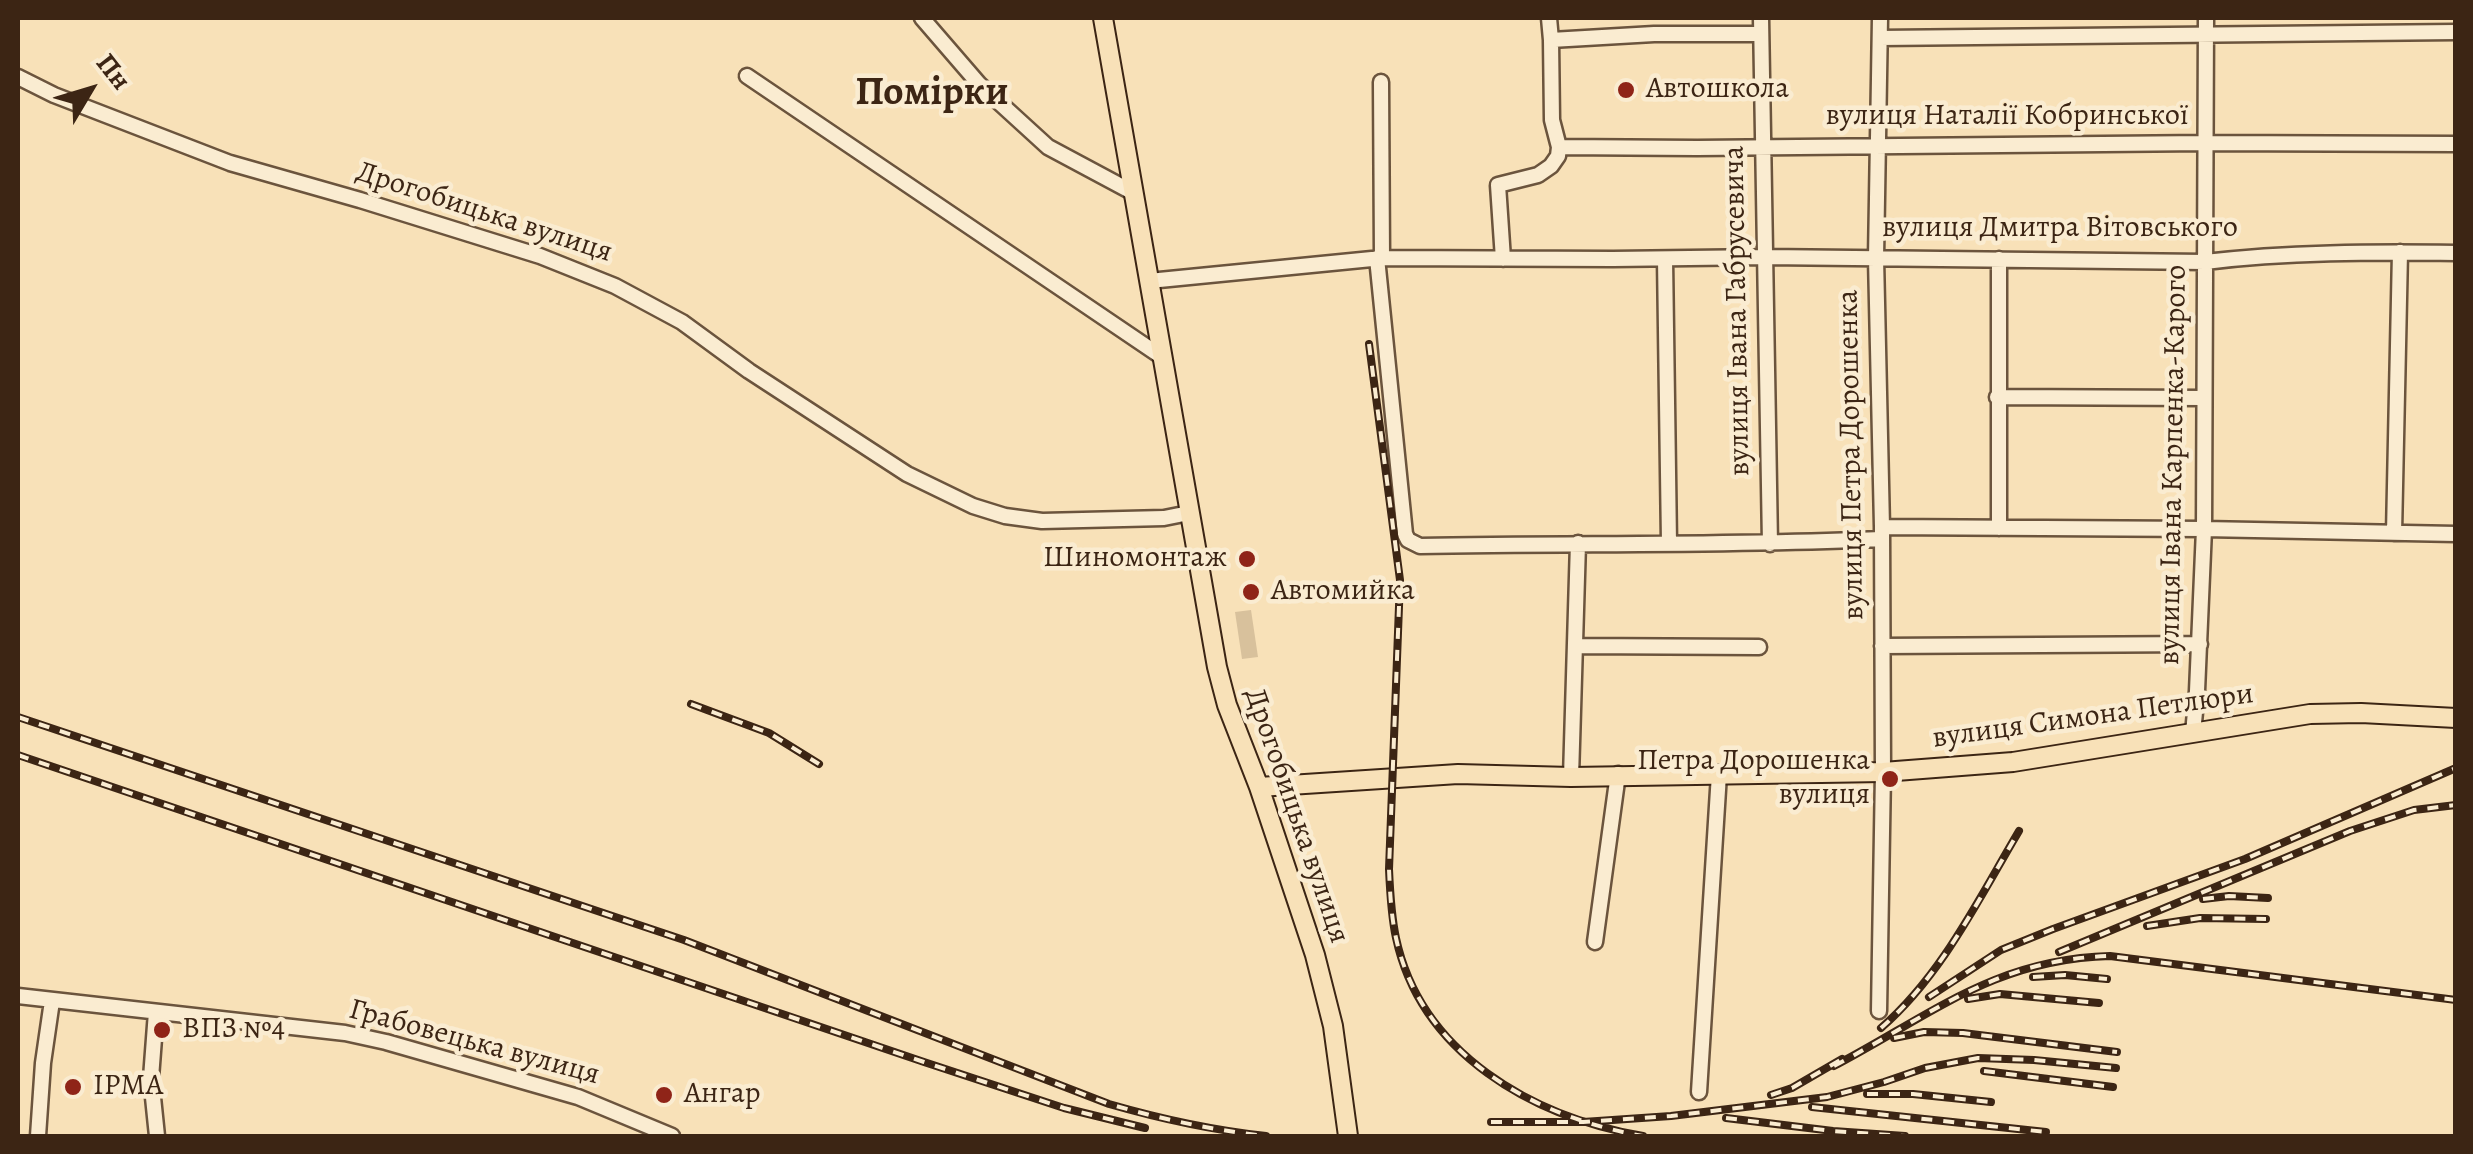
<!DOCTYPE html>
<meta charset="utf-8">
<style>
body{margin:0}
#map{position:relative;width:2473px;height:1154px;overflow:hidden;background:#f8e1b8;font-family:Alegreya,serif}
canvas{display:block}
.frame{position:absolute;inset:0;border:20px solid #3c2514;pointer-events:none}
.north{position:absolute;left:40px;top:40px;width:100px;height:100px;-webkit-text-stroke:8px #faecd1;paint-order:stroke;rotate:52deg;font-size:28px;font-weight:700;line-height:40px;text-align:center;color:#3c2514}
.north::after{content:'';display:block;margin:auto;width:35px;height:45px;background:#3c2514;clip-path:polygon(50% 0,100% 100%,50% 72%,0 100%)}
</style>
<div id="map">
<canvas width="2473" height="1154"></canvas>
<div class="frame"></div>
<div class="north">Пн</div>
</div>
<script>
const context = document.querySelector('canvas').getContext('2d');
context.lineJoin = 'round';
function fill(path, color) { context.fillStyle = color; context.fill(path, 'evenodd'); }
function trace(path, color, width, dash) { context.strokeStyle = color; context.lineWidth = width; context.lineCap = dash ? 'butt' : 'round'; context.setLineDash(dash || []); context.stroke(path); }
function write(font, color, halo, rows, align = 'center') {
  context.font = font + ' Alegreya,serif'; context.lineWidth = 9; context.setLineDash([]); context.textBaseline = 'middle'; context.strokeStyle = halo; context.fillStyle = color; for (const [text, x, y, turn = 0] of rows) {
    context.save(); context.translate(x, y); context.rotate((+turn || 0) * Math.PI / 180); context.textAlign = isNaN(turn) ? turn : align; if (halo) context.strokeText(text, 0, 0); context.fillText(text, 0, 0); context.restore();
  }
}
const green = new Path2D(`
 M1251 610 1258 657 1242 659 1235 612Z`);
const minor = new Path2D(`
 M922 18 979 84 1048 147 1134 193
 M1761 18 1770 544
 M1880 38 2456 32
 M1551 40 1654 34H1761
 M747 76 1162 357
 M18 77 54 95 230 163 360 200 540 256 615 286 682 322 749 371 907 474 973 506 1005 516 1042 521 1164 518 1189 513
 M1381 82 1382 258
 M1559 147 1697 148 2205 143 2456 144
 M1377 258 1405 534 1408 540 1420 546C1573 543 1727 546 1881 539
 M1503 259 1498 185 1538 175 1551 166 1558 156 1559 147 1552 120 1551 40 1549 18
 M1665 259 1669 543
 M1999 259V528
 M1149 281 1382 258 1613 259 1766 257 2205 262C2288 252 2372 252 2456 253
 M1997 397 2204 398
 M1882 527 2204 529 2456 534
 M2394 533 2400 252
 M1575 646 1759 647
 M1882 646 2200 644
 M2193 733 2197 691 2204 529 2206 18
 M1571 777 1578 543
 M1595 942 1618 774
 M18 996 345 1033 386 1042 578 1097 672 1136
 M1879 1011 1883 772 1882 527 1876 258 1880 18
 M156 1012 151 1078 157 1136
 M1699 1092 1719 774
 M38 1136 43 1063 52 1001`);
const major = new Path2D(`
 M1103 18 1217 667 1227 705 1259 787 1315 955 1333 1026 1348 1136
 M1259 787 1458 774 1571 777 1883 772 2013 762 2310 714 2361 713 2456 718`);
const rail = new Path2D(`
 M1369 344 1400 580 1389 869C1390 892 1391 915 1396 938 1421 1054 1533 1117 1643 1136
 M691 704 769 733 819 764
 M18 717 684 940 1109 1104C1161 1119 1212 1130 1266 1136
 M18 755 924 1062 1064 1108 1145 1128
 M2203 899 2229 896 2268 898
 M2147 926 2200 918 2266 919
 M2059 952 2350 831 2414 810 2456 805
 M2033 977 2065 975 2107 979
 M1929 997 2001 950 2053 929 2245 859 2456 768
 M1968 999 2000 994 2099 1003
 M1881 1028C1942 975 1978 900 2019 831
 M1894 1038 1924 1032 1963 1033 2117 1052
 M1834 1066C1931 1015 1995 959 2110 956L2456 1000
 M1984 1071 2113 1087
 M1867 1094H1913L1991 1102
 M1771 1095 1792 1088 1842 1059
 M1812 1107 2046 1132
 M1726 1118 1833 1131 1905 1136
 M1491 1122H1583L1671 1116 1827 1097 1884 1082 1925 1068 1978 1058 2034 1060 2116 1068`);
const markers = [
 [1626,90,10,"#8f2418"],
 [1247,559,10,"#8f2418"],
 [1251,592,10,"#8f2418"],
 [1890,779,10,"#8f2418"],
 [162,1030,10,"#8f2418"],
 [73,1087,10,"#8f2418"],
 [664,1095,10,"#8f2418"]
];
const poiNames = [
 ["Автошкола",1646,90],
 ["Шиномонтаж",1227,559,"right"],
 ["Автомийка",1271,592],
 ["Петра Дорошенка",1870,762,"right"],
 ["вулиця",1870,796,"right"],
 ["ВПЗ №4",182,1030],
 ["ІРМА",93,1087],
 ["Ангар",684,1095]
];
const streetNames = [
 ["вулиця Наталії Кобринської",2007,117],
 ["Дрогобицька вулиця",484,213,18],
 ["вулиця Дмитра Вітовського",2060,229],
 ["вулиця Івана Габрусевича",1738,311,-91],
 ["вулиця Петра Дорошенка",1852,455,-91],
 ["вулиця Івана Карпенка-Карого",2174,465,-89],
 ["вулиця Симона Петлюри",2093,717,-8],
 ["Дрогобицька вулиця",1296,816,71],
 ["Грабовецька вулиця",474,1043,15]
];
const districtNames = [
 ["Помірки",932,94]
];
fill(green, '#d8c19c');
trace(minor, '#6b543d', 19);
trace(major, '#3c2514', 22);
trace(minor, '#faecd1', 14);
trace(major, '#f8e1b8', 18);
trace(rail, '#3c2514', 8);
trace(rail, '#faecd1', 4, [11]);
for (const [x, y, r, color] of markers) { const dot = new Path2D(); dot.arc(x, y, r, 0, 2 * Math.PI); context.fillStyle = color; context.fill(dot); trace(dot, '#faecd1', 4); }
write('30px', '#3c2514', '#faecd1', poiNames, 'left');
write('30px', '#3c2514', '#faecd1', streetNames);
write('bold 40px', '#3c2514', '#faecd1', districtNames);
</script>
